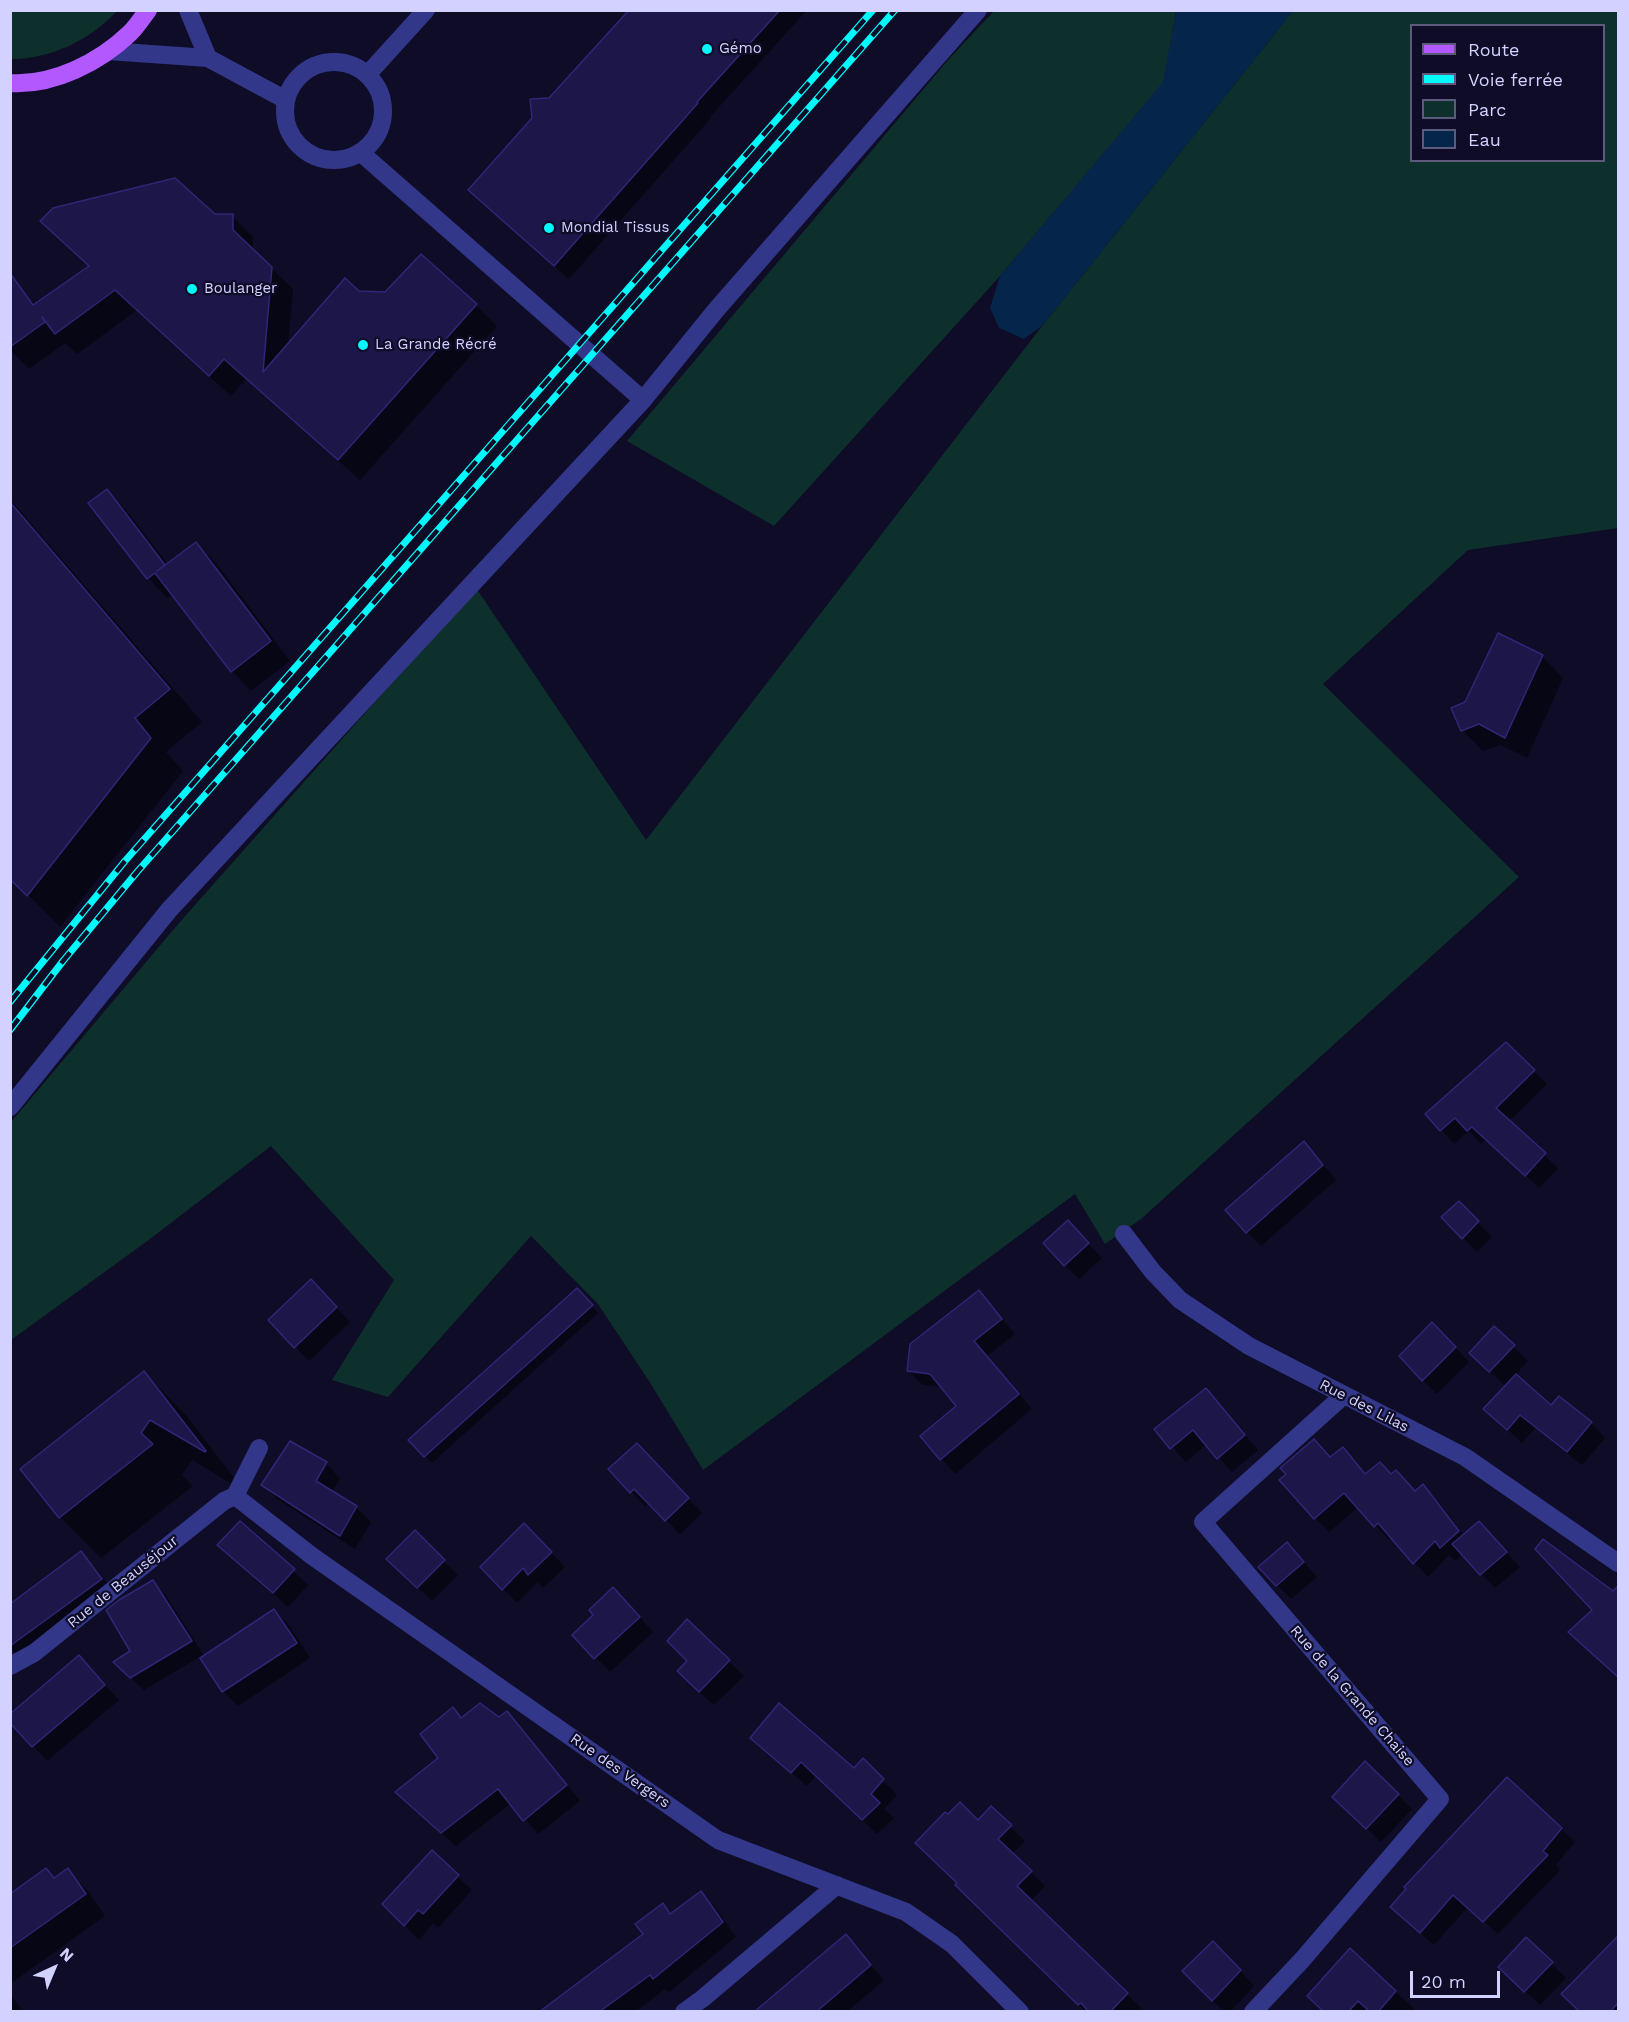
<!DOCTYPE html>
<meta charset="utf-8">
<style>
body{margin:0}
#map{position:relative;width:1629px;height:2022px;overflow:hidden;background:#0e0c26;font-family:"Work Sans",sans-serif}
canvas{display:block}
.frame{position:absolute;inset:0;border:12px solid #d2d1ff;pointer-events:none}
.legend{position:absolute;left:1410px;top:24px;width:195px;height:138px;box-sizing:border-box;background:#0e0c26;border:2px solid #5c5b7d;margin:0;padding:8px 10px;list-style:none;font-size:18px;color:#d2d1ff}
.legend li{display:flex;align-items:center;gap:12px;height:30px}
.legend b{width:30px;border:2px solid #5c5b7d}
.north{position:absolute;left:24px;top:1938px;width:60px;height:60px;-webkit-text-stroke:4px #0e0c26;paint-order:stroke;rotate:44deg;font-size:16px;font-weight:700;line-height:24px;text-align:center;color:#d2d1ff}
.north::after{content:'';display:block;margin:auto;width:21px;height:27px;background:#d2d1ff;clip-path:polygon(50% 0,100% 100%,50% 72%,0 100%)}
.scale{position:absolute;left:1410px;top:1971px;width:90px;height:27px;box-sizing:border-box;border:3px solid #d2d1ff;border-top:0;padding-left:8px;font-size:18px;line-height:21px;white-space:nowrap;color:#d2d1ff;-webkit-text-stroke:4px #0e0c26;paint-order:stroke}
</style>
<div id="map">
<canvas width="1629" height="2022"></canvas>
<div class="frame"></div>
<ul class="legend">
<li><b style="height:8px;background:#b158ff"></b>Route</li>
<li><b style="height:8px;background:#00f9fc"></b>Voie ferrée</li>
<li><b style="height:16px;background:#0e302c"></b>Parc</li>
<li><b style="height:16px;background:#06254a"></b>Eau</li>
</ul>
<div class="north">N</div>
<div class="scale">20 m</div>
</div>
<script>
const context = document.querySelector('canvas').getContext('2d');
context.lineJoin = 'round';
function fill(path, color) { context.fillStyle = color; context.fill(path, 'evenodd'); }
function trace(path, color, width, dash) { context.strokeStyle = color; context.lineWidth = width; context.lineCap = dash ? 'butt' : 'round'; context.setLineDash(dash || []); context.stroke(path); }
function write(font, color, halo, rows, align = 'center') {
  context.font = font + ' "Work Sans",sans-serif'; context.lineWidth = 4.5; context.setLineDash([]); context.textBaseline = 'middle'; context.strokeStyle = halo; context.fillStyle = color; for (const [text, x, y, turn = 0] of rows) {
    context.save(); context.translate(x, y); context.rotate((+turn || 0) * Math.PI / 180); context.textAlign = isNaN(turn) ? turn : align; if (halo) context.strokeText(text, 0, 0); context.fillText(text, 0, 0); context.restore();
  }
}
const green = new Path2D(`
 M10 11 11 10 117 11C90 40 51 59 11 59Z
 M994 11H1176L1164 82 1000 276 774 526 627 441 948 60Z
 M1293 11H1618V528L1468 550 1323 684 1519 877 1141 1219 1105 1244 1075 1194 703 1470 651 1384 598 1304 531 1236 388 1397 332 1380 394 1280 271 1146 150 1239 11 1340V1122L179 923 476 588 646 840 1042 326ZM1412 26H1604V160H1412Z`);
const water = new Path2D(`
 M1176 11H1293L1042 326 1024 339 999 328 990 308 1000 276 1163 82Z`);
const shadow = new Path2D(`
 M629 10H807L710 117 711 118 569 279 484 204 550 100Z
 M214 216H232L253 237V251L293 289 288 346 358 292 476 305 497 326 360 480 246 379 231 396 137 310 77 354 65 343 29 369 10 350V301L22 292 36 305Z
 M107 491 127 511 168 565 196 544 216 563 290 661 251 691 232 671 173 594 168 598 148 578Z
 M10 499 202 722 166 752 183 771 60 927 10 877Z
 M1542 656 1563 678 1527 758 1501 745 1483 751 1462 730 1467 703Z
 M1506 1044 1547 1084 1508 1122 1558 1168 1539 1188 1486 1139 1481 1144 1469 1131 1454 1144 1427 1114Z
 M1304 1143 1336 1180 1261 1246 1247 1232Z
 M1459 1203 1492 1237 1477 1252 1443 1217Z
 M1082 1237 1102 1258 1079 1279 1065 1265Z
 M979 1292 1015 1334 987 1356 1032 1409 955 1474 922 1436 958 1406 943 1387 923 1385 909 1371Z
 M326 1296 350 1322 309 1361 295 1347Z
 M584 1297 598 1313 432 1463 410 1440Z
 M1494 1328 1528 1361 1515 1375 1551 1407 1559 1398 1591 1423 1605 1438 1582 1465 1535 1428 1522 1443 1485 1409 1506 1387 1471 1353Z
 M1446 1338 1469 1362 1437 1394 1423 1380Z
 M144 1373 185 1414 245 1492 192 1460 182 1475 193 1486 101 1558 60 1517Z
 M1206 1390 1258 1450 1232 1472 1207 1444 1186 1462 1156 1429Z
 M1343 1449 1367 1475 1392 1476 1415 1492 1423 1486 1437 1500 1464 1536 1479 1523 1520 1567 1495 1588 1463 1554 1455 1561 1449 1555 1428 1577 1392 1537 1389 1540 1358 1507 1329 1532 1315 1518 1331 1459Z
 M651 1459 702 1513 680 1534 649 1503 645 1506 610 1469Z
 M326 1464 340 1478 332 1492 356 1507 371 1522 355 1549 277 1499 263 1485Z
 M240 1523 308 1585 288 1607 219 1545Z
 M524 1525 565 1567 543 1588 538 1582 517 1603 482 1567Z
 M415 1532 458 1575 432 1601 388 1559Z
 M1543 1542 1618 1597V1675L1612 1668 1610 1671 1571 1632 1595 1610Z
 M1287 1544 1317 1577 1291 1599 1277 1585Z
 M81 1553 94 1566 114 1593 22 1660 10 1648V1605Z
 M152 1581 165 1594 205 1657 274 1611 289 1625 310 1658 238 1706 223 1691 201 1656 144 1690 115 1662 132 1652Z
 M627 1603 653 1632 610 1672 574 1635 595 1615Z
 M687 1621 744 1676 714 1705 693 1686 689 1661Z
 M79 1657 119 1700 47 1761 10 1721Z
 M453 1709 462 1718 499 1719 506 1713 521 1727 580 1801 538 1834 511 1803 456 1846 412 1807 440 1758Z
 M767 1752 854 1770 863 1761 897 1795 884 1809 894 1818 877 1834 816 1776 807 1786Z
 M1507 1779 1575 1842 1556 1865 1560 1870 1498 1934 1468 1907 1434 1945 1406 1920Z
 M1398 1795 1412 1809 1381 1842 1348 1811Z
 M991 1808 1025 1841 1012 1854 1045 1886 1031 1901 1141 2008 1138 2012H1086L971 1899 978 1822Z
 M432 1853 472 1890 438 1928 433 1923 419 1940 384 1904Z
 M46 1870 55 1879 67 1870 88 1891 105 1916 10 1984V1896Z
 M700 1893 715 1907 736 1937 669 1992 665 1989 635 2012H541L645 1935 663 1905 672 1914Z
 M846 1936 884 1980 847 2012H756Z
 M1618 1936V2012H1581L1564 1994Z
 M1526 1939 1566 1978 1540 2005 1514 1981Z
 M1350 1950 1410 2005 1416 2012H1325Z
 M1228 1957 1254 1986 1230 2012H1224L1184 1971Z
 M10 1994 23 2012H10Z`);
const building = new Path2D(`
 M629 10H780L697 102 698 103 554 266 468 190 532 118 530 99 549 98Z
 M175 178 215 214H233V230L272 267 263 372 345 278 359 291 385 292 421 254 477 304 338 460 224 359 209 376 115 290 55 334 42 317 45 322 10 347V273L33 305 89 266 40 221 53 208Z
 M107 489 165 565 157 571 196 542 271 641 231 672 155 573 147 579 88 503Z
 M10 502 170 689 135 718 151 738 27 896 10 879Z
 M1498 633 1543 655 1505 738 1479 724 1461 731 1451 708 1465 702Z
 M1506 1042 1535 1070 1496 1108 1546 1153 1525 1176 1472 1127 1467 1131 1455 1118 1440 1131 1425 1114Z
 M1304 1141 1323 1165 1246 1233 1225 1210Z
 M1459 1201 1479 1221 1462 1239 1441 1217Z
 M1068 1220 1089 1243 1064 1266 1043 1243Z
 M311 1279 337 1307 294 1348 268 1320Z
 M577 1288 593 1305 424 1457 408 1440Z
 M979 1290 1002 1319 974 1341 1019 1394 940 1460 920 1436 956 1406 930 1374 907 1371 910 1344Z
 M1432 1322 1456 1347 1422 1381 1399 1356Z
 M1494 1326 1515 1345 1489 1372 1469 1353Z
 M144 1371 206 1451 205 1452 150 1420 141 1433 153 1444 59 1518 20 1469Z
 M1516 1374 1551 1405 1559 1396 1592 1422 1567 1452 1520 1415 1507 1430 1483 1409Z
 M1206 1388 1245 1435 1217 1459 1193 1430 1170 1449 1154 1429Z
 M1314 1439 1330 1457 1343 1447 1365 1474 1380 1462 1391 1474 1396 1470 1415 1491 1423 1484 1459 1531 1440 1548 1435 1541 1413 1564 1378 1523 1374 1527 1344 1493 1314 1519 1279 1480 1286 1474 1280 1468Z
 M290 1441 327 1462 316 1481 357 1506 340 1536 261 1485Z
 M637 1443 689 1498 665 1521 634 1489 630 1493 608 1469Z
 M240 1521 295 1569 273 1593 217 1545Z
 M1479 1521 1507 1552 1480 1575 1452 1544Z
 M524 1523 552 1552 528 1575 523 1568 502 1590 480 1567Z
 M415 1530 445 1560 417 1588 386 1559Z
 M1543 1539 1613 1591 1618 1586V1677L1568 1632 1592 1610 1535 1549Z
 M1287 1542 1304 1562 1276 1586 1258 1567Z
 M81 1551 102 1579 10 1646V1604Z
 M153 1580 192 1641 130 1678 113 1662 130 1651 106 1610 119 1600Z
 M613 1587 640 1617 594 1659 572 1635 593 1615 589 1610Z
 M274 1609 297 1643 222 1692 200 1658Z
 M687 1619 730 1660 699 1692 677 1671 687 1661 667 1641Z
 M79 1655 105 1685 32 1747 10 1723V1714Z
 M480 1703 499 1717 507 1711 567 1785 523 1821 498 1789 441 1833 395 1792 438 1758 420 1734 453 1707 461 1718Z
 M779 1703 854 1768 863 1758 884 1779 871 1794 880 1803 862 1820 801 1762 791 1773 750 1738Z
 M1365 1761 1399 1794 1366 1829 1332 1797Z
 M1507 1777 1562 1828 1543 1851 1548 1855 1483 1922 1453 1895 1420 1933 1390 1907 1406 1889 1404 1887Z
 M960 1802 978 1820 991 1806 1012 1825 998 1839 1032 1871 1017 1886 1128 1993 1110 2012H1089L1081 2003 1078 2005 955 1885 957 1883 915 1843 945 1812 948 1814Z
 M432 1850 459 1875 423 1914 418 1910 404 1926 382 1904Z
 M46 1868 54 1878 68 1868 86 1894 10 1948V1894Z
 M701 1891 723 1922 653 1979 650 1975 599 2012H539L643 1934 635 1924 663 1903 670 1914Z
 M846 1934 871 1965 816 2012H754Z
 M1618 1936V2003L1610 2012H1580L1561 1994Z
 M1526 1937 1553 1962 1524 1992 1498 1967Z
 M1213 1941 1241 1970 1212 2001 1182 1971Z
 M1350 1948 1396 1991 1378 2012H1370L1358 2001 1348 2012H1324L1307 1996Z`);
const minor = new Path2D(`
 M188 10 208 58
 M108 51 208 58 286 100
 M285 111a49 49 0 1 1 98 0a49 49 0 1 1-98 0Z
 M367 75 426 10
 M360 152 643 400
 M10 1107 169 910 643 400 716 310 978 10
 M1124 1234 1153 1272 1180 1300 1249 1346 1465 1457 1618 1563
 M235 1496 312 1556 718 1840 906 1912 952 1944 1020 2012
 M235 1496 259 1448
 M10 1666 34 1653 224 1501 235 1496
 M684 2012 702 1999 837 1885
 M1253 2012 1302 1960 1440 1799 1203 1522 1344 1395`);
const major = new Path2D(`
 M10 83C53 86 100 62 130 33 137 26 142 18 148 10`);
const rail = new Path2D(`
 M10 1002 125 861 873 10
 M10 1030 63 961 137 872 895 10`);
const markers = [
 [707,49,6,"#00f9fc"],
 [549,228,6,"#00f9fc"],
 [192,289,6,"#00f9fc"],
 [363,345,6,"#00f9fc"]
];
const poiNames = [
 ["Gémo",719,49],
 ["Mondial Tissus",561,228],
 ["Boulanger",204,289],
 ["La Grande Récré",375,345]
];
const streetNames = [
 ["Rue des Lilas",1364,1406,27],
 ["Rue de Beauséjour",123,1582,-39],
 ["Rue de la Grande Chaise",1352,1696,49],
 ["Rue des Vergers",620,1771,35]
];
fill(green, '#0e302c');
fill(water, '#06254a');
fill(shadow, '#0007');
fill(building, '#1c1649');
trace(building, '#2f2677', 1.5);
trace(minor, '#323789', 18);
trace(major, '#b158ff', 18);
trace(rail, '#00f9fc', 7);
trace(rail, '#0e0c26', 4.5, [14]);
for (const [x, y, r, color] of markers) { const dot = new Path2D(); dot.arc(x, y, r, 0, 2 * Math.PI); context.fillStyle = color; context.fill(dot); trace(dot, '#0e0c26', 2); }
write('15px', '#d2d1ff', '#0e0c26', poiNames, 'left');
write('15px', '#d2d1ff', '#0e0c26', streetNames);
</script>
